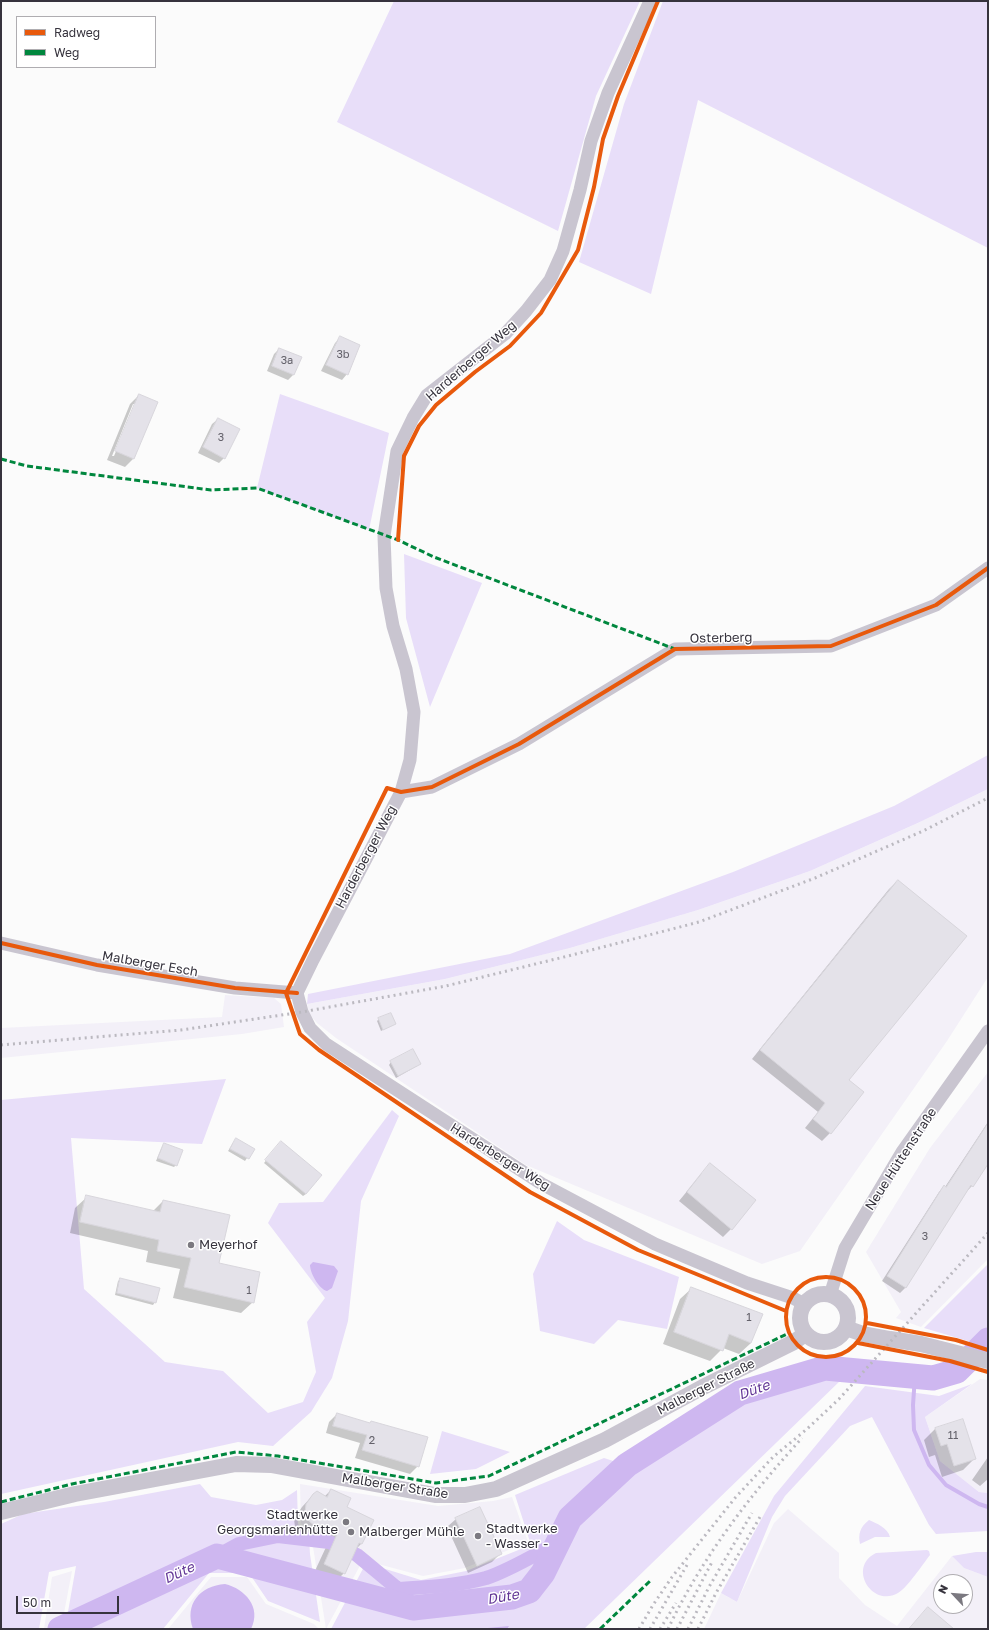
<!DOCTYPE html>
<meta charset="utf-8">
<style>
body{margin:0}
#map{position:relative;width:989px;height:1630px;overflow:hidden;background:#fbfbfb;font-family:"Golos Text",sans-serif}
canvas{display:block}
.frame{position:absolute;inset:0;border:2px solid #36333d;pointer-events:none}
.legend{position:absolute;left:16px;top:16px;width:140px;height:52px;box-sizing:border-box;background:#fff;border:1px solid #afadb1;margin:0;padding:5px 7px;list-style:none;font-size:12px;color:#36333d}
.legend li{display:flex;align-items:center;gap:8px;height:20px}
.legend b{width:20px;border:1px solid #afadb1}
.north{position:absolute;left:933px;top:1574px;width:40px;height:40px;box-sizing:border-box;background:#fff;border:1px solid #afadb1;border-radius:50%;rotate:296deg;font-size:11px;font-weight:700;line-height:16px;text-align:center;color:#36333d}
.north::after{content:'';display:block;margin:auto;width:14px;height:18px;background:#7b7980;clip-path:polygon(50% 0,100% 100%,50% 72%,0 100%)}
.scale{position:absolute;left:16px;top:1596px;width:103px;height:18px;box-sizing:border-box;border:2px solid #36333d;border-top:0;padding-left:5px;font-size:12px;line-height:14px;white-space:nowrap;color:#36333d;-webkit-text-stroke:3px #fff;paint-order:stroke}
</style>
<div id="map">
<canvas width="989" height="1630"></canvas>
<div class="frame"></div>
<ul class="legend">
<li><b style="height:5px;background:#e8590c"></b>Radweg</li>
<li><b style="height:5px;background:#00873e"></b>Weg</li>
</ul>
<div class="north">N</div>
<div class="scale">50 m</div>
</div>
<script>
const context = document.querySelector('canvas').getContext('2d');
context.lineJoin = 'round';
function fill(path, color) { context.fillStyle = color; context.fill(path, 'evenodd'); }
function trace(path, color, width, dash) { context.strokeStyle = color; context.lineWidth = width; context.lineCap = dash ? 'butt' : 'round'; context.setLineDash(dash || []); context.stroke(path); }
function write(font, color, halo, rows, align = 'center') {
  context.font = font + ' "Golos Text",sans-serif'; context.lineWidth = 3; context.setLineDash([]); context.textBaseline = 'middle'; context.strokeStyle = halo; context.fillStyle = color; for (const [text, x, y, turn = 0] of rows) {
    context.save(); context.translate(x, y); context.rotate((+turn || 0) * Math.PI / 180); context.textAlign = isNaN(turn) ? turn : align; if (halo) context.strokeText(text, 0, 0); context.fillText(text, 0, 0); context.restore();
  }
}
const built = new Path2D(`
 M988 789V977L947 1041 800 1251 762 1264 526 1165 336 1038 317 1023 310 1015 307 1004 445 979 570 948 698 910 810 871 920 822Z
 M225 995 274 998 281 1004 284 1027 242 1034 1 1058V1028L222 1017Z
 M988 1072V1259L921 1327 896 1318 901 1312 866 1252 930 1148Z
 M980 1379 988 1380V1493L979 1492 940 1461 925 1417Z
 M300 1484 438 1506 493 1501 512 1497 528 1542 465 1568 423 1576 363 1560 326 1629 311 1534 301 1523Z
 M788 1509 839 1553V1578L865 1605 897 1626 952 1556 964 1568 988 1577V1629H704L721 1593 737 1602 774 1523ZM941 1582H965V1606H941Z
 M72 1571 61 1629H44L52 1577Z
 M211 1577H247L266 1604 314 1624 319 1629H168Z`);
const green = new Path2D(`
 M394 1H640L596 96 558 231 337 122Z
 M663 1H988V248L698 100 651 294 579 262 624 104Z
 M280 394 389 433 369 530 257 488Z
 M404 554 482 583 430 707 406 618Z
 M988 755V789L920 822 810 871 698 910 570 948 445 979 307 1004 308 994 510 954 733 872 894 806Z
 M226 1079 202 1144 71 1138 84 1289 165 1362 223 1371 268 1413 303 1402 316 1372 307 1322 325 1298 268 1223 279 1203 323 1202 392 1110 399 1116 361 1201 348 1321 332 1378 311 1412 273 1446 238 1442 1 1494V1100Z
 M557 1221 584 1240 679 1277 667 1329 618 1320 594 1344 540 1331 533 1274Z
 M988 1264V1347L924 1328Z
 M813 1378 841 1380 584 1629H331L366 1563 421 1580 466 1571 531 1545 515 1495 604 1458 638 1469 744 1400Z
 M972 1384 925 1417 940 1461 979 1492 988 1493V1531L936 1534 929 1525 872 1417 850 1426 785 1496 772 1517 737 1602 721 1593 774 1496 865 1386 939 1396Z
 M442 1431 510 1452 476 1469 430 1474Z
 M200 1484 211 1497 256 1505 282 1500 297 1490 298 1524 309 1538 310 1554 320 1622 268 1601 249 1573H209L163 1629H65L76 1566 49 1572 39 1629H1V1524L23 1514 104 1502Z
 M869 1520C876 1523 888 1528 890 1537H875L860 1544C858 1534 860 1527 869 1520Z
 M927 1550 929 1551 930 1555C923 1564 907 1588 898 1593 872 1608 847 1567 876 1553Z
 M976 1552H988V1577L964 1568 952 1556Z`);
const water = new Path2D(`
 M313 1262 334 1266 338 1271 332 1288 327 1291C319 1289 310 1273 310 1265Z
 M225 1584C245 1589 262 1607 251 1629H193C184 1604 200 1586 225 1584Z
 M509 1626 507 1629H477Z`);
const shadow = new Path2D(`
 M340 338 347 374 342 380 321 371 335 343Z
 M279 349 294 374 288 380 267 371 274 354Z
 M139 395 156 402 133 459 125 467 107 460 130 404ZM133 404H136L114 456H112Z
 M218 419 224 458 219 463 198 453 212 424Z
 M898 881 848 1080 830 1133 822 1141 805 1128 818 1112 752 1059 889 889Z
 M379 1019 395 1024 381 1031 377 1021Z
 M391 1062 417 1066 396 1078 389 1065Z
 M988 1122V1162L972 1186 967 1191 906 1287 900 1293 882 1281 939 1192 944 1186 945 1187Z
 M236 1139 253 1149 245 1161 228 1151Z
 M164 1144 176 1165 174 1167 156 1161 162 1147Z
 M279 1145 306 1194 303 1196 264 1163Z
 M702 1173 731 1229 723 1237 679 1201Z
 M87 1197 153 1211 163 1201 253 1302 241 1313 173 1298 180 1269 146 1262 148 1251 70 1233 75 1208Z
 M121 1279 155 1302 153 1305 115 1295 118 1281Z
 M692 1288 751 1343 739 1354 723 1348 710 1361 663 1344 680 1299Z
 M337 1414 418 1466 410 1474 355 1458 360 1443 326 1433 329 1422Z
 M935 1429 975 1458 963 1470 942 1477 935 1455 929 1457 924 1440Z
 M988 1457V1479L980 1486 972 1480Z
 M331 1490 346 1508 361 1544 356 1549 344 1573 333 1584 313 1575 327 1545 308 1537 304 1538 299 1534 295 1527 294 1519 302 1507 313 1495 324 1497Z
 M456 1519 500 1554 492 1562 468 1573 447 1527Z`);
const stream = new Path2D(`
 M915 1376 913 1405 914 1430 929 1465 946 1485 979 1504 988 1507`);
const canal = new Path2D(`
 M217 1556 239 1544 278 1536 329 1542 357 1555 398 1589C427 1587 457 1586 486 1578 510 1570 534 1555 557 1543`);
const river = new Path2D(`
 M60 1629 217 1556 413 1608 512 1597 529 1591 543 1573 570 1518 627 1465 740 1393 825 1368 933 1378 957 1371 988 1340`);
const building = new Path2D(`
 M340 336 360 345 348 375 326 365Z
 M279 348 302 357 294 375 272 366Z
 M139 394 158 402 134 459 115 451Z
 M218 418 240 429 225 459 203 447Z
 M898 880 967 936 849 1080 864 1092 831 1134 813 1119 825 1103 760 1050Z
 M391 1013 396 1024 383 1030 378 1018Z
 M413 1049 421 1064 398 1076 390 1061Z
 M988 1123V1164L973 1187 971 1185 906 1288 887 1276 944 1185 946 1187Z
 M236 1138 255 1149 249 1159 230 1149Z
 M281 1141 322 1175 306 1194 265 1160Z
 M164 1143 183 1150 177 1166 158 1158Z
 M710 1163 756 1200 732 1230 687 1192Z
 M86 1195 160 1212 163 1200 230 1215 219 1263 260 1272 254 1303 184 1287 191 1258 157 1251 159 1240 80 1222Z
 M120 1278 160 1288 156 1303 117 1293Z
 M691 1287 763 1314 751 1343 729 1334 723 1351 674 1332Z
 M337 1413 370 1423 371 1421 428 1437 419 1467 362 1450 367 1435 333 1426Z
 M963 1419 976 1459 954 1466 947 1444 941 1446 935 1428Z
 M331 1489 351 1498 347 1507 374 1520 362 1544 359 1543 345 1574 324 1564 337 1534 320 1526 316 1527 310 1522 305 1513 306 1504 313 1494 317 1491 327 1497Z
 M480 1507 502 1554 477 1566 455 1518Z
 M928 1607 954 1629H909Z`);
const minor = new Path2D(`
 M650 1 608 93 591 141 580 190 563 251 550 280 526 311 505 334 427 395 413 418 397 451 384 536 386 588 393 626 406 669 414 712 410 760 401 792 313 960 297 993 302 1012 310 1028 326 1044 542 1184 655 1244 747 1283 793 1298 804 1304
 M401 792 432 787 519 744 675 649 831 646 936 605 988 568
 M1 943 97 965 235 988 297 993
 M830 1295 845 1248 902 1152 988 1031`);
const tertiary = new Path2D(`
 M800 1318a24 24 0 1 1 48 0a24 24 0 1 1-48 0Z
 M846 1328 863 1334 890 1339 921 1344 988 1361
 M1 1512 75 1494 236 1464 271 1465 435 1495H465L496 1489 605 1440 703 1387 794 1342 805 1334`);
const rail = new Path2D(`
 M1 1045 181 1030 302 1012 446 986 572 955 699 922 815 878 923 831 988 798
 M639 1629 653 1605 672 1577 735 1498 773 1457 807 1429 839 1399 988 1233
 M650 1629 687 1565
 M660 1629 676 1603
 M668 1629C701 1559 750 1495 802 1438
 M677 1629 712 1562
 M688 1629 709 1587 752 1513
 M698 1629 716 1593 760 1517`);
const quiet = new Path2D(`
 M1 459 27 466 211 490 257 488 398 540 434 557 675 649
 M1 1502 72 1484 236 1452 278 1456 436 1483 489 1476 789 1333
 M600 1629 650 1581`);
const cycleway = new Path2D(`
 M398 540 404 456 419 426 436 405 475 372 510 346 541 313 578 250 594 187 603 139 618 96 658 1
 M1 943 97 965 235 988 297 993
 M786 1317a40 40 0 1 1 80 0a40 40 0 1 1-80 0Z
 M786 1311 638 1250 530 1192 319 1050 300 1034 286 993 387 788 401 792 432 787 519 744 675 649 831 646 936 605 988 568
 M867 1323 956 1340 988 1350
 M858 1343 950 1361 988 1372`);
const markers = [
 [191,1245,4,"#7b7980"],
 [346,1522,4,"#7b7980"],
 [351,1532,4,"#7b7980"],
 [478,1536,4,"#7b7980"]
];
const numberNames = [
 ["3b",343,355],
 ["3a",287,361],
 ["3",221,438],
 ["3",925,1237],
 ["1",249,1291],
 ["1",749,1318],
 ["11",953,1436],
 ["2",372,1441]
];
const streetNames = [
 ["Harderberger Weg",471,361,-41],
 ["Osterberg",721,638,-1],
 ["Harderberger Weg",366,857,-62],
 ["Malberger Esch",150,964,10],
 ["Harderberger Weg",500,1157,32],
 ["Neue Hüttenstraße",901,1159,-57],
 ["Malberger Straße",706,1387,-27],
 ["Malberger Straße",395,1486,9]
];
const poiNames = [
 ["Meyerhof",199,1245],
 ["Stadtwerke",338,1515,"right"],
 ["Georgsmarienhütte",338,1530,"right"],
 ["Stadtwerke",486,1529],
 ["- Wasser -",486,1544],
 ["Malberger Mühle",359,1532]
];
const waterNames = [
 ["Düte",754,1390,-20],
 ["Düte",179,1573,-25],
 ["Düte",503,1597,-10]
];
fill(built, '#f3f0f8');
fill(green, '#e8def9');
fill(water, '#ceb7f0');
fill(shadow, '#0003');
trace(stream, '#ceb7f0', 4);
trace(canal, '#ceb7f0', 14);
trace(river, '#ceb7f0', 25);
fill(building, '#e4e2e9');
trace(building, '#d8d6dc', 1);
trace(minor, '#c9c5d0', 13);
trace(tertiary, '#c9c5d0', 16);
trace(rail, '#bbb9c0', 3, [2, 4]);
trace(quiet, '#00873e', 3, [6, 3]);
trace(cycleway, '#e8590c', 4);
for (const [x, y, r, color] of markers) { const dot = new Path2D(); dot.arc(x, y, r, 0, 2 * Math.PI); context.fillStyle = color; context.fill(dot); trace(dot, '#fff', 1.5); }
write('11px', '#64626b', null, numberNames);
write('13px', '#36333d', '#fff', streetNames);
write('13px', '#36333d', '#fff', poiNames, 'left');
write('italic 14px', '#633796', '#fff', waterNames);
</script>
